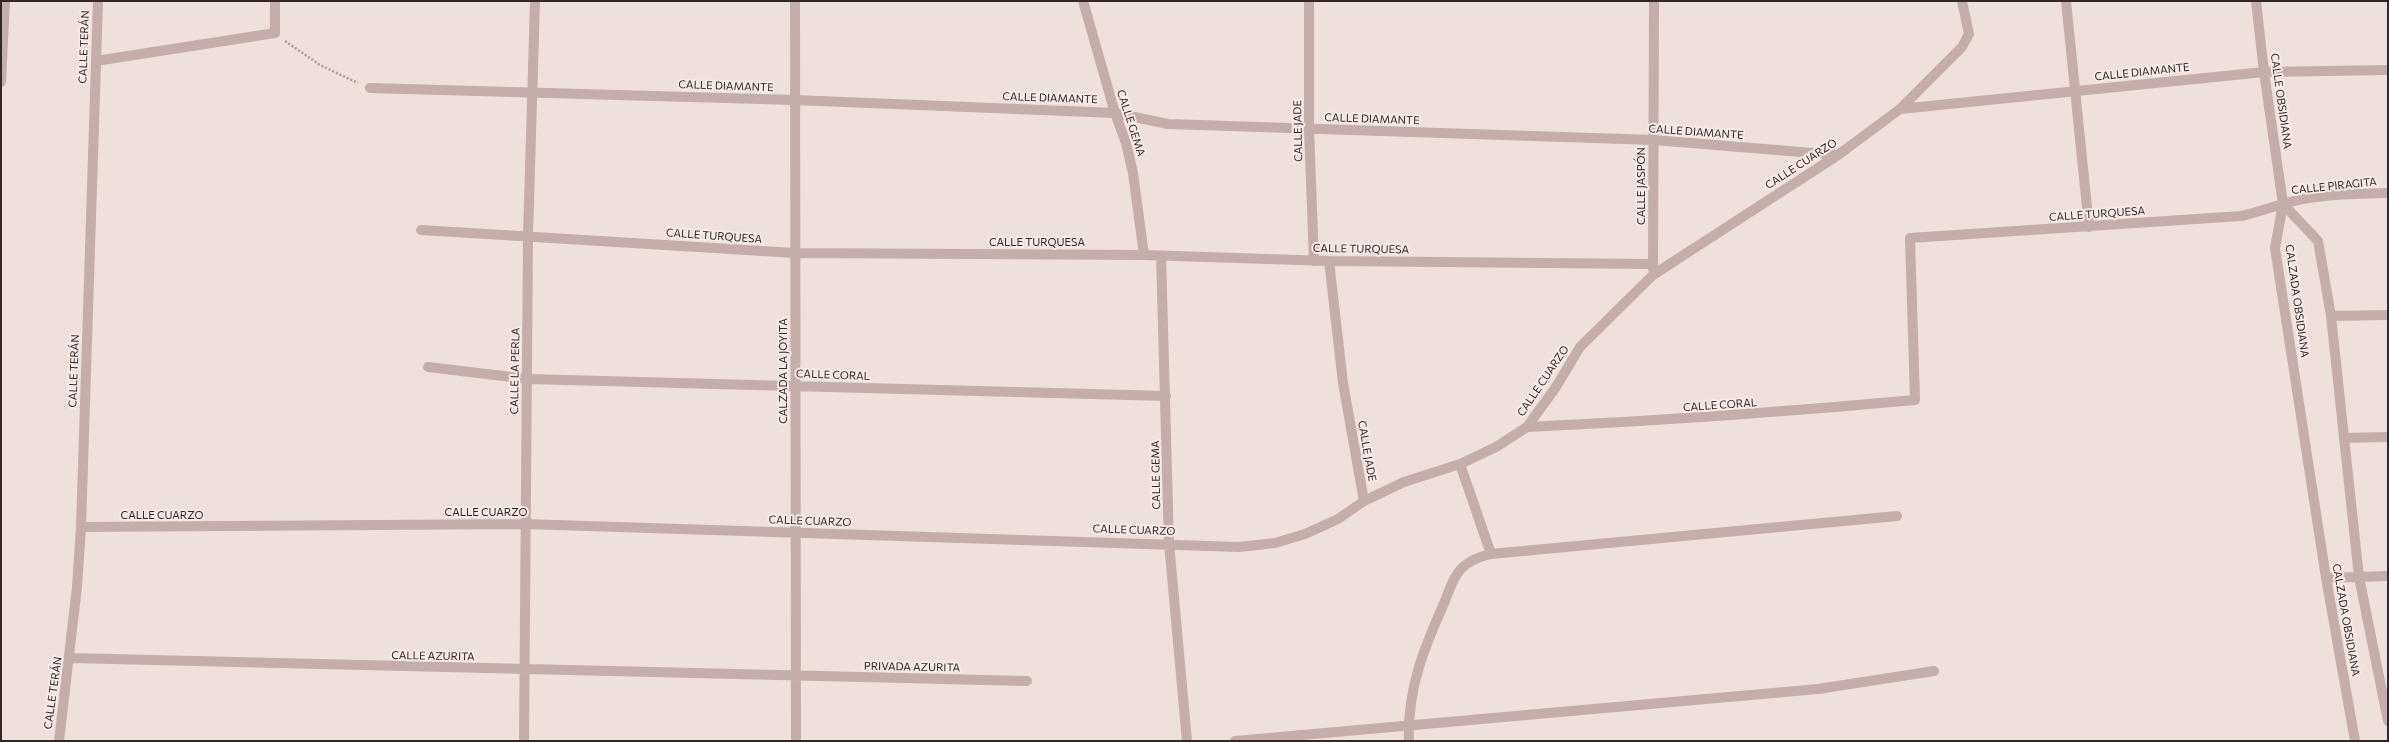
<!DOCTYPE html>
<meta charset="utf-8">
<style>
body{margin:0}
#map{position:relative;width:2389px;height:742px;overflow:hidden;background:#efe0dc;font-family:Commissioner,sans-serif}
canvas{display:block}
.frame{position:absolute;inset:0;border:2px solid #332829;pointer-events:none}
</style>
<div id="map">
<canvas width="2389" height="742"></canvas>
<div class="frame"></div>
</div>
<script>
const context = document.querySelector('canvas').getContext('2d');
context.lineJoin = 'round';
function trace(path, color, width, dash) { context.strokeStyle = color; context.lineWidth = width; context.lineCap = dash ? 'butt' : 'round'; context.setLineDash(dash || []); context.stroke(path); }
function write(font, color, halo, rows, align = 'center') {
  context.font = font + ' Commissioner,sans-serif'; context.lineWidth = 4; context.setLineDash([]); context.textBaseline = 'middle'; context.strokeStyle = halo; context.fillStyle = color; for (const [text, x, y, turn = 0] of rows) {
    context.save(); context.translate(x, y); context.rotate((+turn || 0) * Math.PI / 180); context.textAlign = isNaN(turn) ? turn : align; if (halo) context.strokeText(text, 0, 0); context.fillText(text, 0, 0); context.restore();
  }
}
const path = new Path2D(`
 M285 41 320 65 358 83`);
const street = new Path2D(`
 M795 1 796 741
 M1083 1 1115 113 1126 143 1133 173 1144 255
 M1309 1V129L1314 261
 M2066 1 2089 227
 M2256 1 2264 72 2283 204 2275 248 2326 578 2355 741
 M96 61 275 33V1
 M1 82 5 1
 M370 88 795 100 1115 113 1168 124 1654 140 1838 155
 M1900 109 2264 72 2388 70
 M2283 204 2318 241 2331 316 2359 577 2388 721
 M421 230 795 253 1144 255 1329 261 1653 264
 M1161 256 1169 543 1187 741
 M1329 261 1343 383 1364 501
 M1653 269 1654 1
 M2331 316 2388 315
 M428 367 528 379 1166 396
 M1527 427C1656 421 1785 412 1915 400L1910 238 2241 216C2256 213 2268 208 2283 204 2315 194 2354 194 2388 193
 M2344 438 2388 437
 M1460 464 1491 554
 M81 527 525 524 1239 547 1275 543 1305 534 1338 519 1364 501 1404 482 1460 464 1496 447 1527 427 1556 387 1580 347 1653 275 1838 155 1900 109 1962 47 1969 34 1962 1
 M2326 578 2388 576
 M70 658 1027 681
 M59 741 77 587 81 527 98 1
 M524 741 528 236 535 1
 M1235 741 1818 689 1934 671
 M1409 741C1407 689 1424 648 1445 601 1449 591 1453 577 1461 569 1470 560 1479 557 1491 554L1897 516`);
const streetNames = [
 ["CALLE TERÁN",84,47,-88],
 ["CALLE DIAMANTE",2142,72,-6],
 ["CALLE DIAMANTE",726,86,2],
 ["CALLE DIAMANTE",1050,98,2],
 ["CALLE OBSIDIANA",2281,101,82],
 ["CALLE DIAMANTE",1372,119,2],
 ["CALLE GEMA",1131,123,72],
 ["CALLE JADE",1298,131,-91],
 ["CALLE DIAMANTE",1696,132,4],
 ["CALLE CUARZO",1801,164,-33],
 ["CALLE JASPÓN",1641,186,-90],
 ["CALLE PIRAGITA",2334,186,-6],
 ["CALLE TURQUESA",2097,214,-4],
 ["CALLE TURQUESA",714,236,4],
 ["CALLE TURQUESA",1037,242],
 ["CALLE TURQUESA",1361,249,1],
 ["CALZADA OBSIDIANA",2297,301,82],
 ["CALLE TERÁN",74,371,-88],
 ["CALLE LA PERLA",515,371,-89],
 ["CALZADA LA JOYITA",783,371,-90],
 ["CALLE CORAL",833,375,2],
 ["CALLE CUARZO",1543,381,-56],
 ["CALLE CORAL",1720,405,-4],
 ["CALLE JADE",1367,451,80],
 ["CALLE GEMA",1156,475,-91],
 ["CALLE CUARZO",486,512],
 ["CALLE CUARZO",162,515],
 ["CALLE CUARZO",810,521,2],
 ["CALLE CUARZO",1134,530,2],
 ["CALZADA OBSIDIANA",2346,620,80],
 ["CALLE AZURITA",433,656,1],
 ["PRIVADA AZURITA",912,667,1],
 ["CALLE TERÁN",53,693,-82]
];
trace(path, '#b19794', 2.5, [2, 2]);
trace(street, '#c5adaa', 10);
write('11px', '#332829', '#f7ebe8', streetNames);
</script>
